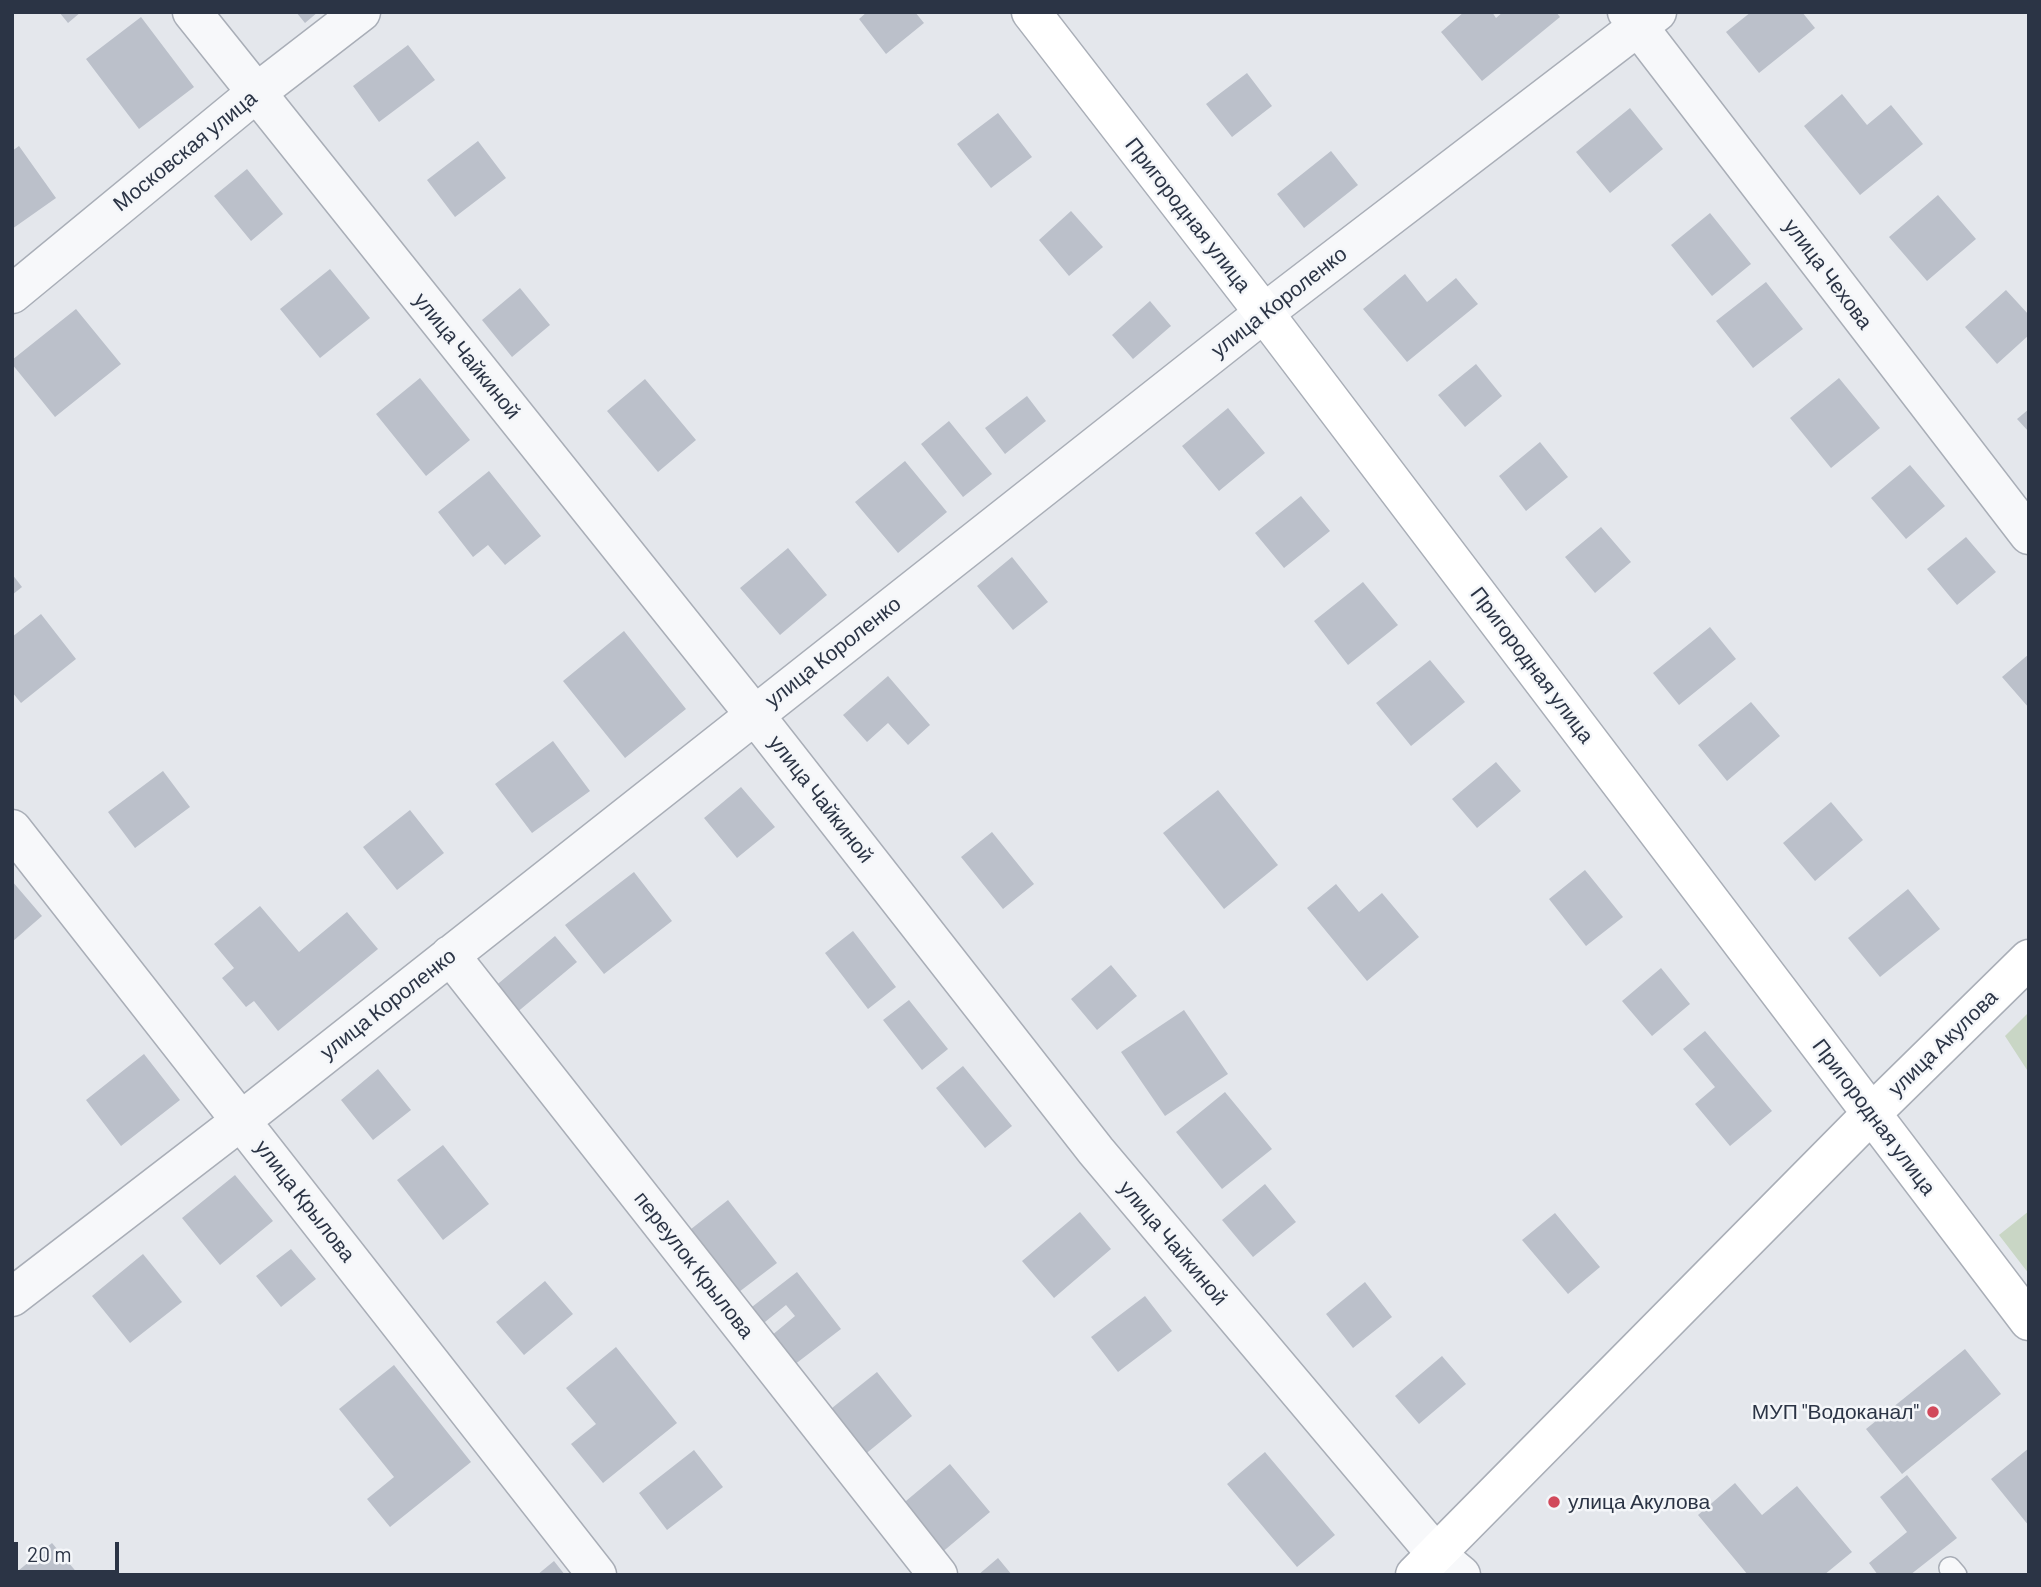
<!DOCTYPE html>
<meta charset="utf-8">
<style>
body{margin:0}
#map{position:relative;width:2041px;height:1587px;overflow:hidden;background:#e4e7ec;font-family:Barlow,sans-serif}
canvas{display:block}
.frame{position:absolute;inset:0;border:14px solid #2b3445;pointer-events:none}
.scale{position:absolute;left:14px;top:1542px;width:105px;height:32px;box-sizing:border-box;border:4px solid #2b3445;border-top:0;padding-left:9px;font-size:21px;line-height:24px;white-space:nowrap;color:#2b3445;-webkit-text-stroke:5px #f4f6f9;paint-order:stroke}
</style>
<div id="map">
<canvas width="2041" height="1587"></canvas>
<div class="frame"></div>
<div class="scale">20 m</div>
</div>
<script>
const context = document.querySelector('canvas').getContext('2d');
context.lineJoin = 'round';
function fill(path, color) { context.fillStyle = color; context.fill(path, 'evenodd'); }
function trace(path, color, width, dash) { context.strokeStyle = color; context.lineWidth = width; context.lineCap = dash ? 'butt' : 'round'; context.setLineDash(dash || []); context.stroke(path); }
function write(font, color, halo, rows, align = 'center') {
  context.font = font + ' Barlow,sans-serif'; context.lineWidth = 5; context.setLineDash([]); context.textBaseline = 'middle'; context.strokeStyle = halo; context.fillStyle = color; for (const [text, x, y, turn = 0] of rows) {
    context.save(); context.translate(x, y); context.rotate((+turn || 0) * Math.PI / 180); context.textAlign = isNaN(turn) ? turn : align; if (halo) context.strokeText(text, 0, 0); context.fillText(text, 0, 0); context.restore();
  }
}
const green = new Path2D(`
 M2029 1012V1073L2005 1036Z
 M2029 1211V1274L1999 1235Z`);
const building = new Path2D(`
 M59 12H81L68 23Z
 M296 12H318L305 23Z
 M867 12H915L924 23 886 54 859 19Z
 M1464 12H1492L1496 18 1503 12H1556L1560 17 1482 81 1441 32Z
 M1751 12H1802L1815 28 1759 73 1726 32Z
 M141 17 194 87 139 129 86 59Z
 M408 45 435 80 379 122 353 86Z
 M1247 73 1272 106 1232 137 1206 104Z
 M1842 94 1867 125 1891 105 1923 144 1860 195 1804 126Z
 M1630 108 1663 149 1610 193 1576 152Z
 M998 113 1032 157 991 188 957 144Z
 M478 141 506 178 455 217 427 180Z
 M19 146 56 198 12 229V151Z
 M1331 151 1358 185 1304 228 1277 194Z
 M247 169 283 214 251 241 214 196Z
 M1938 195 1976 239 1927 281 1889 237Z
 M1071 211 1103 247 1069 276 1039 240Z
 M1710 213 1751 264 1712 296 1671 245Z
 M330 269 370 318 320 358 280 309Z
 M1405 274 1427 302 1456 278 1478 304 1407 362 1363 309Z
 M1766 282 1803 329 1753 368 1716 321Z
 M520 288 550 325 512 357 482 320Z
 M2006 290 2029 315V335L1997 364 1965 327Z
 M1150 301 1171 326 1133 359 1112 335Z
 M76 309 121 364 55 417 12 364V360Z
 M1476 364 1502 396 1465 427 1438 395Z
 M420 378 470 440 426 476 376 414Z
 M1839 378 1880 428 1831 468 1790 418Z
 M645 379 696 440 658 472 607 411Z
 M1027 396 1046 421 1005 454 985 428Z
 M1228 408 1265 453 1219 491 1182 446Z
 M2029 409V432L2017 419Z
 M949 421 992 474 963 497 921 444Z
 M1540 442 1568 477 1526 511 1499 476Z
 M905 461 947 512 898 553 855 502Z
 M1910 465 1945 506 1906 539 1871 498Z
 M489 471 541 536 505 565 488 545 473 557 438 512Z
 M1301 496 1330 531 1284 568 1255 533Z
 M1601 527 1631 562 1595 593 1565 557Z
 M1966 537 1996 572 1957 605 1927 569Z
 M788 548 827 595 780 635 740 588Z
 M1012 557 1048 602 1013 630 977 586Z
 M12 574 22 587 12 595Z
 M1363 582 1398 625 1348 665 1314 621Z
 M41 614 76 659 21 703 12 692V637Z
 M1710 627 1736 659 1679 705 1653 673Z
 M624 631 686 709 625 758 563 681Z
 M2029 654V708L2002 677Z
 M1430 660 1465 702 1411 746 1376 703Z
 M888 676 930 725 908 745 888 723 867 742 843 715Z
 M1751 702 1780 736 1727 781 1698 745Z
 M553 741 590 791 532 833 495 784Z
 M1496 762 1521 791 1477 828 1452 799Z
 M163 771 190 807 135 848 108 812Z
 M741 787 775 827 737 858 704 818Z
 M1218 790 1278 865 1224 909 1163 833Z
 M1831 802 1863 840 1815 881 1783 843Z
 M410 810 444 853 397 890 363 847Z
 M992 832 1034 884 1003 909 961 857Z
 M1585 870 1623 917 1586 946 1549 899Z
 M634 872 672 921 604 974 565 925Z
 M12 881 42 916 12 942Z
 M1336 884 1359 912 1382 893 1419 937 1367 981 1307 908Z
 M1908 889 1940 929 1880 977 1848 938Z
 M260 906 299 952 347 912 378 949 278 1031 254 1001 246 1007 222 978 234 968 214 944Z
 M853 931 896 987 868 1009 825 953Z
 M555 936 577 962 515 1014 493 988Z
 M1111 965 1137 996 1097 1030 1071 999Z
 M1661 968 1690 1004 1652 1036 1622 1001Z
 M909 1000 948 1049 922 1070 883 1020Z
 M1184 1010 1228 1074 1165 1116 1121 1052Z
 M1705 1031 1772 1111 1730 1146 1695 1104 1715 1087 1683 1049Z
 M144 1054 180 1100 121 1146 86 1100Z
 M963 1066 1012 1126 985 1148 936 1088Z
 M378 1069 411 1110 373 1140 341 1100Z
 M1225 1092 1272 1149 1222 1189 1176 1132Z
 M443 1145 489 1204 443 1240 397 1180Z
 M235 1175 273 1221 220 1265 182 1218Z
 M1265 1184 1296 1222 1253 1257 1222 1220Z
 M728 1200 777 1263 735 1295 686 1233Z
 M1080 1212 1111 1249 1054 1298 1022 1261Z
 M1555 1213 1600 1267 1568 1294 1522 1240Z
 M291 1249 316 1279 281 1307 256 1276Z
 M143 1254 182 1302 130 1343 92 1296Z
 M797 1272 841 1329 794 1365 771 1336 795 1316 786 1305 760 1326 748 1310Z
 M545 1281 573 1314 524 1355 496 1322Z
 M1365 1282 1392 1317 1353 1348 1326 1314Z
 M1145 1296 1172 1331 1118 1372 1091 1337Z
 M616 1347 677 1423 603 1483 571 1444 596 1424 566 1388Z
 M1965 1349 2001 1394 1902 1474 1866 1429Z
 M1442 1356 1466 1384 1419 1424 1395 1396Z
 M394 1365 471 1462 390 1527 367 1499 394 1477 339 1409Z
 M877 1372 912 1416 863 1456 827 1412Z
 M2029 1448V1526L1991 1479Z
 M694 1450 723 1487 667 1530 639 1493Z
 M1265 1452 1335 1535 1297 1567 1227 1484Z
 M950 1464 990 1512 940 1554 900 1506Z
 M1907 1475 1957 1538 1910 1575H1878L1869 1563 1907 1532 1880 1497Z
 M1735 1483 1762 1515 1797 1486 1852 1552 1824 1575H1748L1698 1515Z
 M52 1543 79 1575H13Z
 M998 1558 1012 1575H978Z
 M554 1561 565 1575H537Z`);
const lane = new Path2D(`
 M1950 1568 1956 1575`);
const street = new Path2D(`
 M192 12 754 714 1096 1151 1437 1555 1461 1575
 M1627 12 2029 535
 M12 294 256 93 361 12
 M12 829 597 1575
 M450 955 938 1575
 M12 1297 242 1120 1264 313 1657 12`);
const secondary = new Path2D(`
 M1031 12 1264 313 2029 1321
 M1415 1575 1872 1113 2029 959`);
const markers = [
 [1933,1412,7,"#d1495b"],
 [1554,1502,7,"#d1495b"]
];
const streetNames = [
 ["Московская улица",185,151,-39],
 ["Пригородная улица",1188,215,52],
 ["улица Чехова",1828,274,53],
 ["улица Короленко",1279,302,-38],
 ["улица Чайкиной",467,356,51],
 ["улица Короленко",833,652,-38],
 ["Пригородная улица",1532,665,53],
 ["улица Чайкиной",821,799,52],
 ["улица Короленко",388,1004,-38],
 ["улица Акулова",1943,1043,-44],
 ["Пригородная улица",1874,1117,53],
 ["улица Крылова",305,1201,52],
 ["улица Чайкиной",1173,1243,50],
 ["переулок Крылова",694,1265,52]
];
const poiNames = [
 ["МУП \"Водоканал\"",1919,1412],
 ["улица Акулова",1568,1502,"left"]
];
fill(green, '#c9d6c5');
fill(building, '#bbc0ca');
trace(lane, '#a9aeb7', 24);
trace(street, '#a9aeb7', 41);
trace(secondary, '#a9aeb7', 41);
trace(lane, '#f7f8fa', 21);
trace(street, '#f7f8fa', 38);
trace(secondary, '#fff', 38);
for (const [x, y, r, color] of markers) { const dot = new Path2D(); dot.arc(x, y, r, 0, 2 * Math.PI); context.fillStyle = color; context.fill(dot); trace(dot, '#f4f6f9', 2.5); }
write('21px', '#2b3445', '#f4f6f9', streetNames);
write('21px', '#2b3445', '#f4f6f9', poiNames, 'right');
</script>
